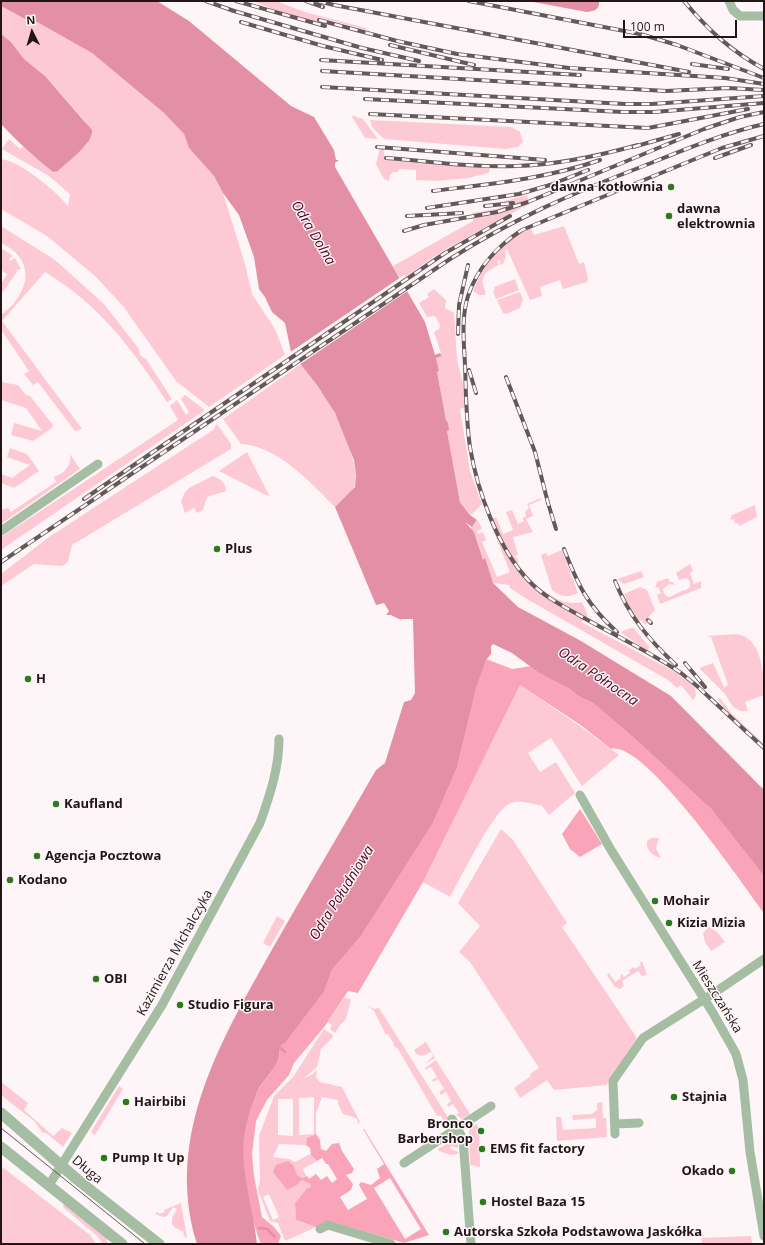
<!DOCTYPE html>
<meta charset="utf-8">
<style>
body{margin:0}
#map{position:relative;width:765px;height:1245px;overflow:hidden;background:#fdf5f7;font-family:"Open Sans",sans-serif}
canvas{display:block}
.frame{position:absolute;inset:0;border:2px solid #211518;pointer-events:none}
.north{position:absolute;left:12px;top:12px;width:40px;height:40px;-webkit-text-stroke:3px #fdf5f7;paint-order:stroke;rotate:355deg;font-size:11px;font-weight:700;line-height:16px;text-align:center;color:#211518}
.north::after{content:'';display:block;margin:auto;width:14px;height:18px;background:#211518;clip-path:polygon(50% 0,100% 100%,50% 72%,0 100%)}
.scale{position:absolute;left:623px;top:20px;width:114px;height:18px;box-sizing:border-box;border:2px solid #211518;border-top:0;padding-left:5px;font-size:12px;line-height:14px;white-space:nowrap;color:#211518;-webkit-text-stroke:3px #fdf5f7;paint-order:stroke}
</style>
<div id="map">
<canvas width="765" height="1245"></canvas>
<div class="frame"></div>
<div class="north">N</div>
<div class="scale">100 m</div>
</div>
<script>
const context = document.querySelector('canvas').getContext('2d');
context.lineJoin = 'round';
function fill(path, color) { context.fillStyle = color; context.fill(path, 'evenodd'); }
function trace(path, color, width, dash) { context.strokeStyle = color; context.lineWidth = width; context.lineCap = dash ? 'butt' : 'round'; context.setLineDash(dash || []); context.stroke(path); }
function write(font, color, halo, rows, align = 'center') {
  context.font = font + ' "Open Sans",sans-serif'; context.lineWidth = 3; context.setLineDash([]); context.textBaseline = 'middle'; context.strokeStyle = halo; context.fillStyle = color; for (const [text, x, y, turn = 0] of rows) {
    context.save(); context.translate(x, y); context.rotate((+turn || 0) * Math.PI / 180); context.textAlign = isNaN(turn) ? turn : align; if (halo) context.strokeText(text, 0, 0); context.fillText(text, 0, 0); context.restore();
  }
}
const green = new Path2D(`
 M253 1H276L305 12 366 28V30L319 17 317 22 290 16Z
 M1 6 25 19 37 22 92 53 164 113 184 134 189 148 214 176 223 193 245 264 252 294 275 329 285 355 209 407 176 381 123 306 95 276 47 236 1 209V159C20 161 56 191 68 206L70 194 49 176 2 149 9 139 20 149 23 147 53 172 58 170 87 144 86 122 45 76 24 59 11 42 1 34Z
 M351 115 363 119 378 139 365 138Z
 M370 120 511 127 520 132 523 142 518 147 506 149 384 139 372 127Z
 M380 148 384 149V159L490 167 489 173 468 178 436 181 416 180V170L399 169 398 172H393L390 175 389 181 384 179 376 164Z
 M527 195 529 204 444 250 405 277 404 275 400 278 393 266 473 221 472 213 502 208 501 202Z
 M1 226 55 260 74 277 104 304 139 349C139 354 141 357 146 359L172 399 167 402C133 350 99 304 45 272L2 321 82 429 75 431 38 382 33 385 24 374 29 371 2 331 1 315C29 295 38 260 1 243Z
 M564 226 579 264 584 262 588 278 587 282 563 289 560 280 540 287 542 296 530 300 507 249 505 251 506 257 503 264 500 265V260L497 261 499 265C490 269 481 274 483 285 484 289 486 291 485 295H479L473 291C486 260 501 244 530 227L534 235Z
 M1 248 13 256 9 259 10 261 15 258 21 269 16 270 17 272 2 293 1 284 7 274 1 270Z
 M515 279 519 290 496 299 493 291 495 290 494 287Z
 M434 289 446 300 445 308 454 313 457 359 463 384 466 404H464L465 407 460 409 470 471 482 504 471 515 460 502 447 431 448 423 446 420 437 372 439 371 436 358 442 356 434 332 439 329 440 325 435 316 427 317 419 303 429 297 427 294Z
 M520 292 523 299 520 308 506 314 503 313 497 300Z
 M301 364C313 379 325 395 334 412 343 427 361 471 354 487 350 495 341 501 335 507 310 482 278 446 241 444L223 419Z
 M1 382 18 385 26 395 30 396 53 425 52 428 33 441 11 435 14 423 42 431 26 408 1 400Z
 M185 395 205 410 1 550V537L178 420 170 406 177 400 186 415 189 412 181 399Z
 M217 424 231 444V449L72 545 68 562 62 566 34 564 1 586V574L49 537 213 430Z
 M10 448 27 454 39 471 14 488 1 483V474L12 478 30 465 7 457Z
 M247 452 250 458 270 497 219 471Z
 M70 454 80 469 1 524V510L8 508 11 512 56 482 54 477C64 473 72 466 70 454Z
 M213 476C221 479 226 483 226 491L207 497 203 510 197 513 194 508 185 513 181 501 185 492 189 488Z
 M541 498V500L529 505 533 516 526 519 533 532 513 537 518 555 514 556 516 557 519 562 517 563C531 583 557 608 582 602L588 616 581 622 677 673 695 687 696 696 693 700 681 685 677 688 668 680 527 599 510 588 509 585 493 583 483 560 474 532 470 529 478 520 482 529 477 531 478 534 483 532 486 540 482 542 497 577 510 572 489 520 496 517 503 534 513 530 506 512 512 510 518 524 524 521 522 518 526 517 525 512 529 508 527 504Z
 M755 505 757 517 739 526 738 523 735 524 734 519 730 520 732 515Z
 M562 550 578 593C568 598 561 597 552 590L541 555 546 553 548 556Z
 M690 564 693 571 690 573 694 584 701 581V588L660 604 657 595 661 593 658 587 655 588 657 582 668 578 670 582H673L675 585 669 584 663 589 664 594 668 597C673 597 678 591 686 590L690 587V581L686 578 679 580 676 573Z
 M641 571 644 577 624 584 617 579Z
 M640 587 647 590 655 610 646 620 648 622 646 625 641 620 639 621 631 611 624 594Z
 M631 628H635L634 629 649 646 648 651 620 632Z
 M736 634C762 637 764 674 764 695L745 702 748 711H741L733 707 725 694 700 669V668L713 663 724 687 728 685 711 637 706 636Z
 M520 685 581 727 619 755 582 786 551 738 528 753 540 772 556 762 575 793 549 815 542 806C532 804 518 799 509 804 492 813 461 878 450 897L423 882Z
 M720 698 731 713 764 744V747L730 716 717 699Z
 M501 829 513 840 567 923 562 927 637 1038 606 1085 554 1090 547 1080 520 1098 514 1088 531 1076 530 1074 539 1068 470 962 459 952 480 926 458 903Z
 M651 838H659L656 848 661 858C653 856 646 851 647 841Z
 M277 916 285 921 270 947 263 943Z
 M709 927 717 932 725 942 711 951 705 942 703 933Z
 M642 961 647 975 642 976 638 971 622 981 624 986 620 989 615 987 607 975 609 973 615 982 621 978 620 976 622 974 624 977 630 973 629 970 634 967 635 969 641 965 640 963Z
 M344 998 351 999 346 1019 340 1025 335 1033 330 1029 332 1025 328 1022Z
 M367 1005 374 1009 379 1008 451 1122 446 1125 441 1116H437L398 1049 393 1045 394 1044 388 1034 386 1035 374 1011Z
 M324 1029 333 1035V1037L321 1049 317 1067 303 1079 313 1074 317 1069 316 1077 320 1082 342 1087 360 1122 357 1124 358 1121 356 1118 343 1114 338 1104V1100L322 1097 316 1113V1134L307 1138 306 1145 279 1144 273 1157 289 1159 295 1162 310 1154 317 1161 303 1169 306 1176 302 1178 297 1175 294 1166 281 1181 287 1190 297 1185 302 1180 310 1184 311 1187 307 1188 295 1203 296 1220 316 1227 285 1241 278 1223 270 1221 258 1190 260 1180 259 1136 274 1096 293 1077ZM314 1097V1134L299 1135V1098ZM278 1099H293V1136L278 1135ZM269 1194 279 1217 273 1220 263 1197Z
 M426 1042 435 1058 425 1064 433 1056 431 1052 422 1056 416 1054 414 1050Z
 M436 1060 470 1114 462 1119 456 1115 459 1113 453 1104 448 1107 447 1104 451 1101 446 1092 441 1095 439 1092 444 1089 438 1079 433 1082 432 1080 437 1077 431 1067 425 1070V1068Z
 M1 1082 28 1103 24 1110 53 1136 62 1128 72 1133 63 1147 45 1132 43 1133 34 1121 1 1095Z
 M119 1086 123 1089 95 1135 91 1132Z
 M602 1102 603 1118H606L607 1137 557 1141 556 1117H561L563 1130 596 1128V1118L573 1120 572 1115 592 1114 597 1110V1103Z
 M476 1124 479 1128 480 1167 470 1165 469 1130Z
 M453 1140 458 1143V1148L451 1146 450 1149 458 1152V1154L450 1155 439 1151 438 1149Z
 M1 1166 90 1235 96 1244H1Z
 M181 1203 187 1238 184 1236 183 1231 175 1228 172 1224V1218L177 1209 173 1207 167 1216 163 1217 155 1214 158 1212 159 1214 165 1212 164 1210Z
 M64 1204 106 1237 108 1244H103L97 1236 63 1207Z
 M751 1236 752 1243 754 1244H702V1238Z`);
const forest = new Path2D(`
 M486 659 512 669 532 666 570 689 578 696 593 703 634 738 711 809 764 876V913C743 885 644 739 611 749L582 726 520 685 423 882 358 993 348 991 325 1026 294 1063 289 1075 267 1100 256 1121 252 1154 254 1176 262 1217 274 1227 281 1236 278 1244H261C249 1212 241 1173 243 1139 244 1124 251 1106 257 1092 264 1078 283 1065 279 1047L286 1042 324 992 332 970 361 936 433 823 457 768 476 689Z
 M580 809 602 844 580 857 570 849 562 834Z
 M363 1129H364L429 1235 404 1243 329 1221 316 1227 296 1220 295 1203 307 1188 311 1187 310 1184 302 1180 297 1185 287 1190 273 1172 276 1165 288 1161 294 1166 297 1175 302 1178 307 1176 309 1179 316 1174 321 1180 327 1176 332 1183 337 1179 328 1164H326L322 1158 317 1161 311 1155 310 1148 306 1145 307 1138 316 1134 320 1140 321 1149 326 1151 332 1144 339 1143 342 1151 354 1169 352 1173 346 1175 353 1184 351 1190 340 1197 348 1210 367 1199 359 1185 361 1182 371 1185 380 1178 377 1169 384 1164ZM390 1178 421 1229 405 1239 374 1188Z`);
const water = new Path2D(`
 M1 1H157L189 21 291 106 314 117 334 150 336 160H339L335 163V167L425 322 435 355 440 353 442 356 436 358 439 371 437 372 446 420 448 423 449 430 447 431 460 502 470 515 477 520 472 527 465 522 474 532 483 560 485 558 493 583 518 607 581 641 671 696 764 790V876L711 809 634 738 593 703 578 696 570 689 538 672 512 653 493 644 491 646V654L486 660 476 689 457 768 433 823 361 936 332 970 324 992 286 1042 279 1047C283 1065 264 1077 257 1092 254 1100 250 1109 248 1118 235 1160 253 1202 257 1244H197C163 1135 223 1037 274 946 308 886 342 829 376 770L385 763 404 702 411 700 415 693 413 619H401V620L391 615H386L389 611 384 603 376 605 335 507 355 487 356 475 354 460 335 413 317 385 291 352 285 323 272 312 265 297 259 289 254 257 239 215 223 193 214 176 189 148 184 134 164 113 92 53 37 22 25 19 1 6Z
 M528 1H599C600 9 595 11 587 12Z
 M1 34 11 42 24 59 45 76 92 130C93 144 68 161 58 171L53 172C33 156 17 141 1 124Z`);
const pier = new Path2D(`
 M401 277 409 290 299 365 292 356 289 353Z`);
const stream = new Path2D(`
 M279 1047 285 1052
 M259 1228 267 1229 275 1237`);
const minor = new Path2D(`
 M729 1 733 10 740 16H764
 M1 531 98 464
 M580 795 611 850 713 1013 736 1054 743 1080 750 1152 764 1236
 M452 1119 463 1139 471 1244
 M615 1124 639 1123
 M615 1134 613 1081 643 1038 714 993 764 959
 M404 1163 491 1106
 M49 1185 162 1005 260 823C270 795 279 768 279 739
 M320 1229 328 1225 391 1244`);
const tertiary = new Path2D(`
 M1 1113 79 1181 159 1244
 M1 1147 122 1244`);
const tram = new Path2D(`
 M1 1128 145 1244`);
const rail = new Path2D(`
 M206 1 234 11 362 48 419 61
 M236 1 325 26
 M306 1 323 7
 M318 1 334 5 689 72
 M469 1 640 34 677 45 764 78
 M684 1C708 30 731 51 764 69
 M319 20 397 41 457 54 569 68 725 78 764 84
 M241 22 323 46 382 60
 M390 45 474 65
 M321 60 580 75
 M692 64 728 69
 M322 71 666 91 728 88 764 90
 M322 87 625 104H652L764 96
 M365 99 623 112H654L764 103
 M370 114 648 128 748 109
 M764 136 722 148 522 230C496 247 478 267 468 296 461 318 464 343 465 365 466 392 466 420 470 447 477 490 498 549 529 581 544 597 565 607 584 618 616 636 650 652 681 673L697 686 764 748
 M377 147 545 160
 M633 147 679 134
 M386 158C429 161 473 168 516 166 558 165 598 156 638 145
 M715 158 751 145
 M433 191C489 184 546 179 600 160
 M485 206 513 203
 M427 208 519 194 550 185 588 170
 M407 216 462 213
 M404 231 424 225 497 212 528 202 704 129 740 117 764 112
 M458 334 459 305 468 265
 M469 370 476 393
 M506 377 535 452 548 503 556 529
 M84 499 445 253 510 216
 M564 549C578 585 587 605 617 632
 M1 562 450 259C511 220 573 193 641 167 681 151 721 134 764 124
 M615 581C629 616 648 639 676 665
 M648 620 651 623
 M685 663 705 687`);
const markers = [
 [671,187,4,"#2c7921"],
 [669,216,4,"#2c7921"],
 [217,549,4,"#2c7921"],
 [28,679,4,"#2c7921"],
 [56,804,4,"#2c7921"],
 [37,856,4,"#2c7921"],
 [10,880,4,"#2c7921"],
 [655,901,4,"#2c7921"],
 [669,923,4,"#2c7921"],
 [96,979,4,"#2c7921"],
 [180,1005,4,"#2c7921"],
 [674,1097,4,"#2c7921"],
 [126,1102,4,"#2c7921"],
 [481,1131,4,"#2c7921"],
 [482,1149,4,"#2c7921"],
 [104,1158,4,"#2c7921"],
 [732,1171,4,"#2c7921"],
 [483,1202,4,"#2c7921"],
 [446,1232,4,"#2c7921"]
];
const poiNames = [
 ["dawna kotłownia",663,187,"right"],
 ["dawna",677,209],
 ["elektrownia",677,224],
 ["Plus",225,549],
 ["H",36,679],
 ["Kaufland",64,804],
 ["Agencja Pocztowa",45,856],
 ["Kodano",18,880],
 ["Mohair",663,901],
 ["Kizia Mizia",677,923],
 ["OBI",104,979],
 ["Studio Figura",188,1005],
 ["Stajnia",682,1097],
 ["Hairbibi",134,1102],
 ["Bronco",473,1124,"right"],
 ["Barbershop",473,1139,"right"],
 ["EMS fit factory",490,1149],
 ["Pump It Up",112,1158],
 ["Okado",724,1171,"right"],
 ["Hostel Baza 15",491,1202],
 ["Autorska Szkoła Podstawowa Jaskółka",454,1232]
];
const streetNames = [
 ["Kazimierza Michalczyka",175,953,-61],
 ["Mieszczańska",717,997,58],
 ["Długa",87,1170,40]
];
const waterNames = [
 ["Odra Dolna",313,233,59],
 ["Odra Północna",598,677,34],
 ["Odra Południowa",342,893,-58]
];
fill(green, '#fdc9d5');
fill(forest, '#f9a4b9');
fill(water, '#e38fa5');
fill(pier, '#fdf5f7');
trace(stream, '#e38fa5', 2.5);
trace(minor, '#a5bda2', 9);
trace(tertiary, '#a5bda2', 11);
trace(tram, '#63585a', 1);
trace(rail, '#63585a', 4);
trace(rail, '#fdf5f7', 2.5, [8]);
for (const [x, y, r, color] of markers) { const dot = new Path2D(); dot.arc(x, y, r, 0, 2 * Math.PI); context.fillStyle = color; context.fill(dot); trace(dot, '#fdf5f7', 1.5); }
write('bold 13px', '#211518', '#fdf5f7', poiNames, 'left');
write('13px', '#211518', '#fdf5f7', streetNames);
write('italic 14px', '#500524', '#fdf5f7', waterNames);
</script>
